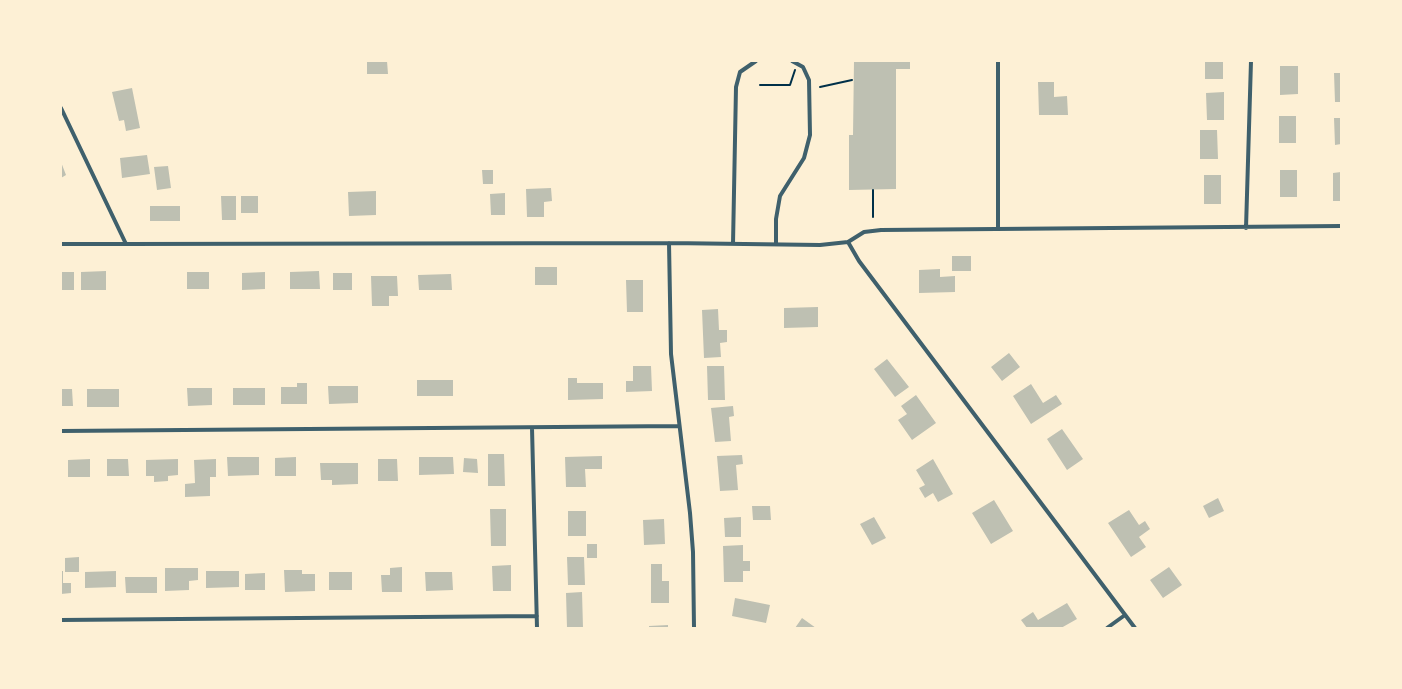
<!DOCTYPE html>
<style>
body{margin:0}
#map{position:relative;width:1402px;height:689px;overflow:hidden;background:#fdf0d5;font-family:Rubik,sans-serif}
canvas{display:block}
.frame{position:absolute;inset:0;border:62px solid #fdf0d5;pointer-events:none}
</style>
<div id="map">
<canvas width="1402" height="689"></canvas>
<div class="frame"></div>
</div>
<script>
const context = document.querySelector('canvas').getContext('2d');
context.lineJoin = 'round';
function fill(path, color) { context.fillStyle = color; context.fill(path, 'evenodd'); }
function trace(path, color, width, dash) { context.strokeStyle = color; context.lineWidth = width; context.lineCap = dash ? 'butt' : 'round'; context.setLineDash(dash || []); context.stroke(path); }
const building = new Path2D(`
 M367 61H387L388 74H367Z
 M854 61H910V69H896V189L849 190V135H853Z
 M1205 61H1223V79H1205Z
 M1280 66H1298V94L1280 95Z
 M1334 73H1341V102H1335Z
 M1038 82H1054V97L1067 96 1068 115H1039Z
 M132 88 140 128 126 131 124 120 119 121 112 92Z
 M1224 92V120H1207L1206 93Z
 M1279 116H1296V143H1279Z
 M1334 118H1341V144L1335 145Z
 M1200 130H1217L1218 159H1200Z
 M147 155 150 174 122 178 120 158Z
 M61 162 66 175 61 178Z
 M168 166 171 188 157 190 154 167Z
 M482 170H493V184H483Z
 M1280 170H1297V197H1280Z
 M1341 172V201H1333V173Z
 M1204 175H1221V204H1204Z
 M551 188 552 201 544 202V217H527L526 189Z
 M376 191V215L349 216 348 192Z
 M505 193V215H491L490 194Z
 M221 196H236V220H222Z
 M241 196H258V213H241Z
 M150 206H180V221H150Z
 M952 256H971V271H952Z
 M535 267H557V285H535Z
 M940 269V277L955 276V292L919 293V270Z
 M106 271V290H81V272Z
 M319 271 320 289H290V272Z
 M61 272H74V290H61Z
 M187 272H209V289H187Z
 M265 272V289L242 290V273Z
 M333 273H352V290H333Z
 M451 274 452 290H419L418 275Z
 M371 276H397L398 296H389V306H372Z
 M626 280H643V312H627Z
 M818 307V327L784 328V308Z
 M718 309 719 330H727V342L720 343 721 357 704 358 702 310Z
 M1009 353 1020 367 1002 381 991 367Z
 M887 359 909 387 895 397 874 369Z
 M633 366H651L652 391 626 392V381H633Z
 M707 366H724L725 400H708Z
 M568 378H577V383H603V399L568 400Z
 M417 380H453V396H417Z
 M297 383H307V404H281V387H297Z
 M1031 384 1043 403 1056 395 1062 404 1031 424 1013 396Z
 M328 386H358V403L329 404Z
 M187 388H212V405L188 406Z
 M233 388H265V405H233Z
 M61 389H72L73 406H61Z
 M87 389H119V407H87Z
 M916 395 936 423 912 440 898 420 907 414 901 406Z
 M733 406 734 416 729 417 731 441 715 442 711 408Z
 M1062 429 1083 459 1067 470 1047 439Z
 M488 454H504L505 486H488Z
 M742 455 743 464 736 465 738 490 720 491 717 456Z
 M602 456V469H585L586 487H566L565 457Z
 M227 457H259V475L228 476Z
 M296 457V476H275V458Z
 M419 457H453L454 474 419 475Z
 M464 458 477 459 478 473 463 472Z
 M90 459V477H68V460Z
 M107 459H128L129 476H107Z
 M178 459V475L168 476V481L154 482V476H146V460Z
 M216 459V477H210V496L185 497V484L195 483 194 460Z
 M378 459H397L398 481H378Z
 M933 459 953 494 938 502 933 493 925 498 919 488 925 485 916 470Z
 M320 463H358V484L332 485V480H321Z
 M1218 498 1224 511 1209 518 1203 506Z
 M994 500 1013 531 991 544 972 513Z
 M752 506H770L771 520H753Z
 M490 509H506V546H491Z
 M1129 510 1139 525 1145 521 1150 529 1139 537 1146 547 1131 557 1108 523Z
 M568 511H586V536H568Z
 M741 517V537H725L724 518Z
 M874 517 886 538 872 545 860 524Z
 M664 519 665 544 644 545 643 520Z
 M587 544H597V558H587Z
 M743 545V561H750V571H743V582H724L723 546Z
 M79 557V572H65V558Z
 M567 557H584L585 585H568Z
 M651 564H662V581H669V603H651Z
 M511 565V591H493L492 566Z
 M402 567V592H382L381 575H390V568Z
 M1169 567 1182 585 1163 598 1150 580Z
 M165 568H198V580L189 581V590L165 591Z
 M284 570H302V574H315V591L285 592Z
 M61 571H63V583H71V593L61 594Z
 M116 571V587L85 588V572Z
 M206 571H239V587L206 588Z
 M329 572H352V590H329Z
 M425 572H452L453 590 426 591Z
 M265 573V590H245V574Z
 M125 577H157V593H126Z
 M582 592 583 628H567L566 593Z
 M735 598 770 605 766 623 732 616Z
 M1067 603 1077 619 1061 628H1027L1021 620 1033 612 1038 620Z
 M802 618 816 628H795Z
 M668 625V628H649V626Z`);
const path = new Path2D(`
 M760 85H790L795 70
 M820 87 852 80
 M873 190V217`);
const minor = new Path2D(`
 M61 108 126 244 669 243 820 245 848 242
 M1246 228 1251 61
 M998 229V61
 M848 242 864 232 881 230 1341 226
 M848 242 859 261 1135 628
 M669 243 671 354 690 513 693 552 694 628
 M61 244H126
 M733 244 736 87 740 72 756 61
 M776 244V219L780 196 804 158 810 135 809 80 803 67 792 61
 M532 428 537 628
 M61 431 679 426
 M61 620 537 616
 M1107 628 1125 615`);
fill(building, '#bec0b2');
trace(path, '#003049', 2);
trace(minor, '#3f606c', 4);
</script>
